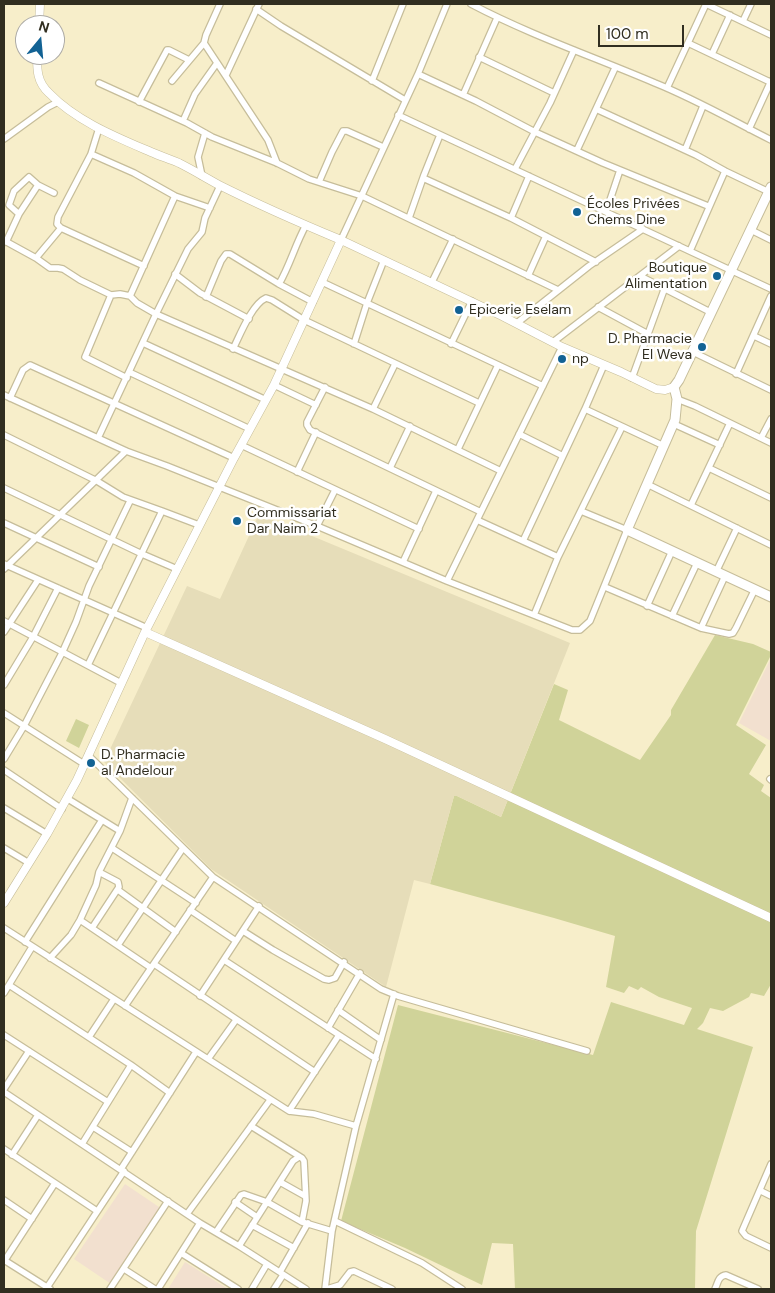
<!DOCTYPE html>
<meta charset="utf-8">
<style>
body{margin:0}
#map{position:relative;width:775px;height:1293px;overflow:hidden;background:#f7eeca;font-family:"DM Sans",sans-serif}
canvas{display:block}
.frame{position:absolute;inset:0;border:5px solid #312e20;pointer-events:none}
.north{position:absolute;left:15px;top:15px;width:50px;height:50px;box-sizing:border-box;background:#fff;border:1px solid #adaba6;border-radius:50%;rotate:17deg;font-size:14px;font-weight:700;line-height:20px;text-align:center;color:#312e20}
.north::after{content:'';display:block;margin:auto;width:18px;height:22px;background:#126294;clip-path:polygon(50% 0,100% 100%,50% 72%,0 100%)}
.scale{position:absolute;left:598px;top:25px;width:86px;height:22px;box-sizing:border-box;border:2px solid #312e20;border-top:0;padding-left:6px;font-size:15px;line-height:18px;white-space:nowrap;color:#312e20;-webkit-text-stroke:4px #fff;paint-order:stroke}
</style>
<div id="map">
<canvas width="775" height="1293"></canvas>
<div class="frame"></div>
<div class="north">N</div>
<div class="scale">100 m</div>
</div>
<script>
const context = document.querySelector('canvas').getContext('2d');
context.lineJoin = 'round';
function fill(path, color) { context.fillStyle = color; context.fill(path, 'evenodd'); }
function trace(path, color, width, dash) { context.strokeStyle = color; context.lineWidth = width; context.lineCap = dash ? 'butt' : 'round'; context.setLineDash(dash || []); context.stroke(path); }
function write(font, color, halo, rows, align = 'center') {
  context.font = font + ' "DM Sans",sans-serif'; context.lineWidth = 5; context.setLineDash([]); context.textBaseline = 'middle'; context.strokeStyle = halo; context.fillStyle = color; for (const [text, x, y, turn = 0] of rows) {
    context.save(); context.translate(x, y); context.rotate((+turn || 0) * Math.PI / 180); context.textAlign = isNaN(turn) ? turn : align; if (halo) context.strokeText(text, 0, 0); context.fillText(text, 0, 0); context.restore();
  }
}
const education = new Path2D(`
 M771 658V741L739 723Z
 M125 1184 162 1209 111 1284 74 1259Z
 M185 1262 228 1289H168Z`);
const green = new Path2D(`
 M715 635 753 644 771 652V655L736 725 766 745 749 774 764 785 761 791 771 798V984L764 996 751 993 749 997 723 1011 710 1008 703 1023 697 1029 753 1047 696 1231 695 1289H515L513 1244 492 1243 482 1285 405 1248 341 1221 398 1005 593 1055 611 1002 684 1025 692 1008 659 997 641 987 638 990 629 986 624 993 606 987 615 936 554 918 430 884 454 796H457L501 817 554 684 568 690 559 720 640 760 671 715V710Z
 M76 719 89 725 79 748 66 741Z`);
const sand = new Path2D(`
 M259 514 570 643 501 817 457 796H454L430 884 414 880 386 987 211 869 104 762 187 586 220 599Z`);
const minor = new Path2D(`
 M220 4 206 35 204 43 268 140 277 163
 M471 4C530 35 594 57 655 83 695 99 733 121 771 140
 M706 4 771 35
 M256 9 281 26 405 100
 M743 21 751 4
 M688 43 770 82
 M712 54 730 15
 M479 57 554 93
 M418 74 476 101 535 132 603 163 708 206
 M226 75 259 4
 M172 81 204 43
 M372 81 403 4
 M99 83 187 123 212 137 277 163 309 179 362 196 558 290
 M667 88 706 4
 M463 95 497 18
 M139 102 167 50H169L189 60
 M596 109 696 155 725 171 769 192
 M398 115 771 289
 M183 121 195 94 217 63
 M99 128 91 154 134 173 175 196 210 208
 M749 129 771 81
 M4 139 48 107 58 102
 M577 150 615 68
 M685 150 703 106
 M91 154 58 217 57 224 61 228 144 266
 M515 169 550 103 574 50
 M202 176 198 157 205 133
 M423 178 511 218 596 262
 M319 182 332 152 343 131H347L383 147
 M38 185 54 193
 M220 186 205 218 202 232 188 249 156 314 373 409 501 471
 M606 212 620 170
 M409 218 424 175 440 135
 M511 218 529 176
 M306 225C295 245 290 265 279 284L313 302
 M61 228 36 258 50 268H58L63 269 80 280 111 295
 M751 230 771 240
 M341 240 418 74 447 4
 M5 241 36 258
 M6 242 19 214 38 185 29 177 14 191 9 205 19 214
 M690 251 725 171
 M175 274 200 293 249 319
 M528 276 546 236
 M640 276 712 313
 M322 282 543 386
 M432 282 453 239
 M206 297 221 261 226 254H230L279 284
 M598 307 648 334
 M517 323 589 266 643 229
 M754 336 771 344
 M553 342 679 246
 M143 343 266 400
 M354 344 367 303 384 260
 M451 344 472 301
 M233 349C240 335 252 304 266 298L272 300 304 320 479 403
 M693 352 771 390
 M129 372 250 429
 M736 374 771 296
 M127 378 85 357 111 295 120 294 130 296
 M632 378 664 290
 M274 385 316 405
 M325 387 307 422V425L310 430 481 512
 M4 395 126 451 167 466 317 526 447 581 572 630H580L590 621 627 530 581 511
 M10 398 23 370 30 365 234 458
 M677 399 695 406 771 443
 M373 409 395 364
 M585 409 664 446
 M674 424 720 445
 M519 434 563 456
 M4 435 97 481 123 497 162 511
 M98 438 156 314 137 303 130 296 175 196
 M761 438 771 419
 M241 445 419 529
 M458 449 498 365
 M390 468 410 426
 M709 468 771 498
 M297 472 316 432
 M647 484 771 545
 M4 488 142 554 177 569
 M691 505 730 423
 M477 520 558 557
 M4 523 99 567
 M317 526 335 490
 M523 541 585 409 604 365
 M403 562 436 491
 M4 564 147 628
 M4 569 126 451
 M716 572 737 528
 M447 581 562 347
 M605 587 701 628 729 634 733 633 736 628 755 589
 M647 606 672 551
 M534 615 558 557 622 427
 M672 616 697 563
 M4 621 121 683
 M701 628 725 576
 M4 632 38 580
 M88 665 162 511 199 525
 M4 685 33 637 58 588
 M4 713 84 764
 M88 755 213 877 381 989 398 996 587 1051
 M4 759 24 726 62 653 76 622 89 586 130 501
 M4 770 62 809
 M770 779 771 780
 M4 808 47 834
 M120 831 132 798
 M4 848 29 863
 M112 848 196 903
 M118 890 176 932
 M190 910 236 941
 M80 920 151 968
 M4 928 278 1104 289 1111 314 1114 356 1126
 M92 928 119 887 118 882 99 872
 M243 931 273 950 324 979 329 980 335 978 344 962
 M25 942 102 820
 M118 945 183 848
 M50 958 71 935 80 920 96 885 99 872 120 831 68 799
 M224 960 376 1059
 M154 964 315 1072
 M9 985 131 1065 170 1093
 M4 993 32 947
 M200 996 259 906
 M125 1006 213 877
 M338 1010 381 1040
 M328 1028 360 973
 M4 1035 108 1102
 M89 1037 114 999
 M208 1059 236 1020
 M4 1089 29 1051
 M4 1092 200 1223 239 1246 306 1289
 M289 1111 339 1035
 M251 1126 302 1158 304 1161 306 1201 302 1222
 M93 1127 132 1152
 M82 1144 131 1065
 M4 1149 97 1211
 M12 1155 38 1115
 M771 1164 742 1231 746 1236 771 1248
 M121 1169 196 1052
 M280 1182 305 1196
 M761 1191 771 1196
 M4 1200 32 1219
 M235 1202 257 1217
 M187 1214 270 1100
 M335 1221 422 1263 462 1289
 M252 1225 294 1248
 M216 1232 241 1195 244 1194 267 1202 302 1222 332 1231
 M239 1246 293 1161 299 1157
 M181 1253 238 1289
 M4 1260 50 1289
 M5 1260 55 1183
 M124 1269 155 1289
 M280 1272 308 1223
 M46 1289 124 1171
 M110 1289 168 1201
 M158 1289 200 1223
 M252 1289 267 1264
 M274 1289 283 1275
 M325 1289 332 1231 356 1126 394 994
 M327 1289 340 1285 350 1272 354 1271 392 1289
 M715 1289C718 1283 718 1276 726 1275L758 1289`);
const tertiary = new Path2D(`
 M39 25 40 4
 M37 55C37 70 37 82 49 93 76 121 116 137 151 152 160 156 170 159 179 163 193 170 206 178 219 185 259 205 300 223 341 240
 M145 632 385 739 771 918
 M4 903 47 834 77 780 145 632 234 458 274 385 341 240 502 316 562 347 621 372 656 389 665 390 674 387`);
const secondary = new Path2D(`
 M771 187 679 380 674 387 677 399 675 420 627 530 771 597`);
const markers = [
 [577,212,5,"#126294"],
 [717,276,5,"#126294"],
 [459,310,5,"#126294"],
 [702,347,5,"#126294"],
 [562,359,5,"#126294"],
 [237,521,5,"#126294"],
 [91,763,5,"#126294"]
];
const poiNames = [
 ["Écoles Privées",587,204],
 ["Chems Dine",587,220],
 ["Boutique",707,268,"right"],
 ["Alimentation",707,284,"right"],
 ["Epicerie Eselam",469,310],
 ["D. Pharmacie",692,339,"right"],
 ["El Weva",692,355,"right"],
 ["np",572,359],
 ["Commissariat",247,513],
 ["Dar Naim 2",247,529],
 ["D. Pharmacie",101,755],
 ["al Andelour",101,771]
];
fill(education, '#f2e0cf');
fill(green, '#d0d399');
fill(sand, '#e6ddb9');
trace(minor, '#c6bd9a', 8);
trace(tertiary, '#c6bd9a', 9);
trace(secondary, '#c6bd9a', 11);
trace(minor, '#fff', 5.5);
trace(tertiary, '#fff', 8);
trace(secondary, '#fff', 9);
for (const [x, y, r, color] of markers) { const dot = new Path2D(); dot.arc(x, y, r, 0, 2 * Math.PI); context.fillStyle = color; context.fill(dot); trace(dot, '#fff', 2); }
write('14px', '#312e20', '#fff', poiNames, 'left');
</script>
